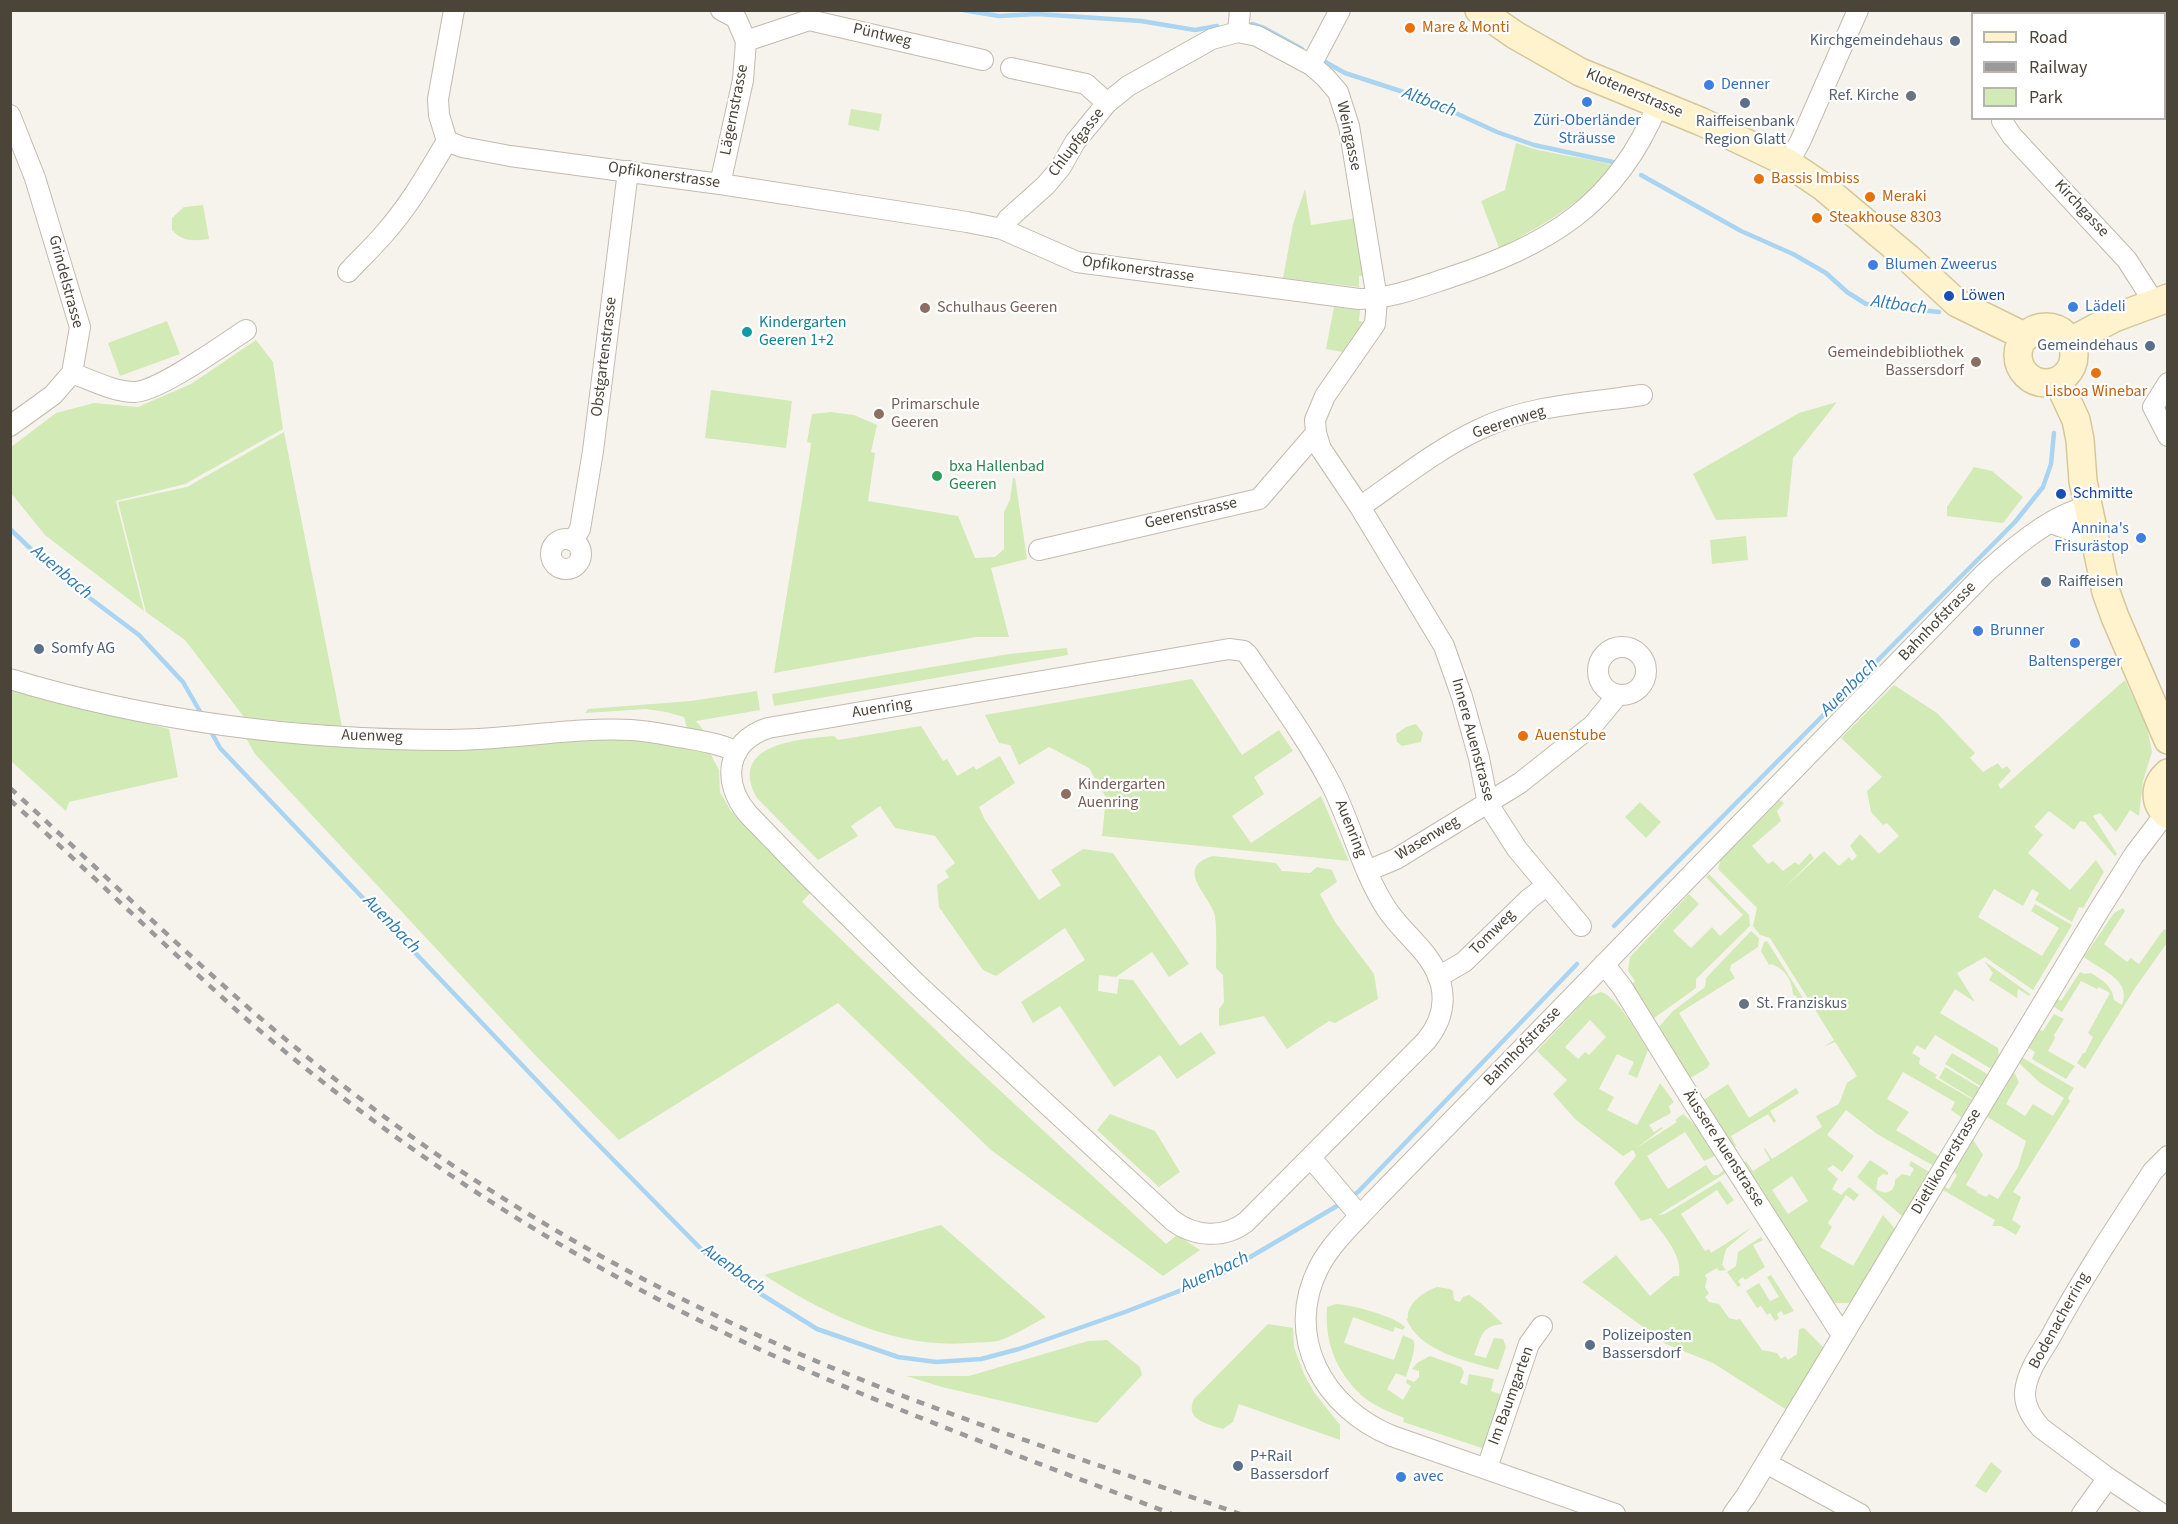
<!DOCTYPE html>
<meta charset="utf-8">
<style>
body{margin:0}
#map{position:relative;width:2178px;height:1524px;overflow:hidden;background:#f6f3ec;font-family:"Source Sans 3",sans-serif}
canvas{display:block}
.frame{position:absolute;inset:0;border:12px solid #4b4439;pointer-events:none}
.legend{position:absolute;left:1971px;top:12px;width:195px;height:108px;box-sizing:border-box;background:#fff;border:2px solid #b7b4b0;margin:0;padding:8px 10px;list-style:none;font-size:18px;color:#4b4439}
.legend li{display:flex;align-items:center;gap:12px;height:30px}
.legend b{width:30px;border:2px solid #b7b4b0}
</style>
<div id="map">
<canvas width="2178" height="1524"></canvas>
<div class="frame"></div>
<ul class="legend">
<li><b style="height:8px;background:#fff3cd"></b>Road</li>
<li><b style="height:8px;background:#9a9a9a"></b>Railway</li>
<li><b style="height:16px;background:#d2eab5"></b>Park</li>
</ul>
</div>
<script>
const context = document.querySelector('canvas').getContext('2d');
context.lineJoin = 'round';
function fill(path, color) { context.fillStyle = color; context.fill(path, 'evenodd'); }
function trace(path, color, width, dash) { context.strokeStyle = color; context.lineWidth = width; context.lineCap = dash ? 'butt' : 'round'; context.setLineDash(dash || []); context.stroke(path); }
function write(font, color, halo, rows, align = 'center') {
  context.font = font + ' "Source Sans 3",sans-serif'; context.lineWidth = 4.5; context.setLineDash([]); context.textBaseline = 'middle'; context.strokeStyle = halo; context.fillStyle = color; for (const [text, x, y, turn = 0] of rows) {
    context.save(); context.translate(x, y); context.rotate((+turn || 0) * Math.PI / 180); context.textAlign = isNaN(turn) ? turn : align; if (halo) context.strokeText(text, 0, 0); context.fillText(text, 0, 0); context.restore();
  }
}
const green = new Path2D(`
 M2042 10H2136L2138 13H2041Z
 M851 109 882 114 879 131 848 125Z
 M1516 143C1547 155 1581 156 1613 165 1583 203 1542 226 1499 248L1481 201 1505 190Z
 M1305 189 1311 225 1357 218 1368 275 1359 276V287L1283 278 1293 224Z
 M203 205 209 239C193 241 183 242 172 230V218L184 207Z
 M1334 307 1360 310 1359 321 1364 322 1362 328 1346 355 1342 354V352L1326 349Z
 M167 321 180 354 120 376 108 343Z
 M256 340 273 362 283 429 185 484 116 501 144 611 45 535 11 493V447L56 413 94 403 138 407 191 384Z
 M711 390 792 401 786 448 705 438Z
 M1837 402 1793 458 1787 517 1716 520 1693 474 1799 413Z
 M831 412 854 415 877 425 871 452 875 453 868 501 958 516 975 558 995 557 1004 549V512L1010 500 1013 478H1015L1027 559 991 568 1009 637H976L774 673 810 452 811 443 807 442 812 414Z
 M284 432 336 695 342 727 244 717 185 640 146 612 118 502 187 487Z
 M1974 467 1992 471 2023 497 2003 523 1947 516V507Z
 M1746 536 1748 560 1712 564 1710 540Z
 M1067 648 1068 655 774 706 772 694 1009 654Z
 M1192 679 1242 755 1279 730 1293 751 1254 777 1264 794 1232 816 1251 843 1321 796 1349 861 1102 836 1106 798 1089 768 1049 747 1019 765 1010 745 999 743 985 715Z
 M2125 680 2147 727 2152 752 2143 781 2139 816 2130 810 2116 832 2100 813 2093 816 2117 854 2115 856 2085 822 2080 821 2074 830 2049 811 2034 827 2043 835 2028 853 2070 890 2096 860 2104 872 2083 908 2079 907 2072 922 2035 900 2039 893 2032 889 2023 906 1994 889 1978 917 2042 956 2059 928 2031 911 2035 904 2072 925 2033 990 1985 957 1957 973 1975 1002 1955 989 1940 1013 1998 1048 1999 1060 1993 1070 1935 1035 1925 1050 1917 1045 1912 1053 1920 1058 1919 1064 1937 1075 1935 1078 1975 1101 1964 1119 1951 1110 1955 1102 1903 1072 1887 1099 1909 1112 1896 1130 1940 1157 1934 1166 1877 1134 1846 1110 1827 1135 1854 1156 1842 1172 1833 1165 1827 1169 1838 1179 1832 1189 1841 1195 1849 1187 1859 1195 1854 1201 1846 1195 1828 1223 1832 1227 1820 1247 1853 1266 1883 1215 1897 1231 1855 1299 1849 1303H1834L1826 1296 1743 1163 1746 1161 1753 1171 1770 1160 1764 1149 1765 1148 1772 1159 1822 1127 1816 1116 1839 1104 1847 1083 1857 1076 1835 1042 1823 1047 1834 1040 1770 938 1760 935 1753 926 1757 908 1718 869 1721 859 1780 800 1784 803 1777 811 1781 821 1752 846 1768 864 1773 861 1783 871 1795 862 1799 865 1810 853 1814 858 1783 889 1824 851 1839 866 1849 857 1852 861 1857 856 1850 846 1860 834 1879 854 1899 836 1887 823 1883 825 1871 812 1867 791 1882 777 1841 738 1894 685 1937 713 1975 753 1970 758 1983 772 1998 763 2002 769 2007 766 2011 771 1998 785 2001 789ZM1792 1176 1808 1201 1788 1214 1772 1190Z
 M11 690 169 729 178 777 69 802 66 811 11 761Z
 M757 691 760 710 696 721 705 732H688L684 717 666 712 646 709 585 713 588 709 691 701Z
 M1416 724 1423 733 1421 742 1402 746 1397 742 1396 734 1406 727Z
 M921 726 943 761 947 759 957 776 974 766 976 770 1000 756 1015 783 979 807 985 820 1039 900 1061 885 1051 870 1083 849 1113 853 1189 964 1169 977 1152 952 1116 977 1099 975 1098 991 1117 994 1119 979 1133 980 1180 1046 1201 1032 1216 1053 1177 1079 1160 1055 1114 1087 1060 1006 1033 1023 1021 1002 1085 960 1065 928 996 976 983 970 939 907 937 885 949 877 945 871 955 863 935 836 895 828 880 806 851 826 858 836 818 860 757 798C727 744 799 739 834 736L838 740Z
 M243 733 633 736 709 751 719 770 720 792 731 811 811 892 802 902 967 1060 1166 1244 1177 1235 1200 1250 1163 1276 991 1150 838 1003 619 1140 536 1056 255 754Z
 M1640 802 1661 822 1646 838 1625 817Z
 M1213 856 1276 863 1282 871 1310 873 1317 867 1332 870 1337 882 1320 894 1335 922 1374 974 1378 999 1335 1023 1329 1021 1287 1049 1264 1016 1219 1026V1009L1224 1002 1223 975 1216 968C1216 951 1217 933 1215 916 1212 897 1172 868 1213 856Z
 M1709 874 1749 915 1750 926 1696 979V988L1650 1021 1630 987 1635 981 1628 971 1630 957 1689 894 1699 904 1673 931 1691 948 1712 927 1720 936 1743 915 1706 877Z
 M2123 908 2125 911 2104 944 2127 962 2131 958 2139 964 2164 929 2167 931V943L2135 988 2085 1069 2077 1063 2083 1053H2085L2093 1037 2088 1033 2110 993 2099 987 2097 989 2081 981 2062 1012 2053 1006 2057 998 2061 1001 2080 972 2084 974 2091 973C2103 981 2112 985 2114 1000L2122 1005C2132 979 2100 970 2084 957L2114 913Z
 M1751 931 1759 938 1758 947 1731 965 1730 970 1735 978 1679 1013 1710 1064 1707 1068 1689 1079 1657 1029 1673 1011 1705 987 1706 978Z
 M1767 941 1806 1003 1803 1006 1796 996 1793 995C1792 980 1786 970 1772 964L1769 965 1761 951 1764 942Z
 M1984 961 2030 994 2029 996 2018 989 2017 998 1989 980 1993 973Z
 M1601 992C1618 997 1638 1035 1648 1050L1637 1078 1628 1074 1634 1062 1617 1054 1599 1089 1614 1097 1607 1110 1637 1125 1660 1083 1674 1102 1669 1106 1671 1113 1649 1125 1654 1132 1662 1127 1663 1128 1635 1149 1677 1122 1675 1120 1683 1114 1696 1126 1715 1156 1704 1161 1685 1132 1647 1156 1668 1189 1706 1165 1713 1175H1718L1724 1170 1726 1173 1658 1215 1665 1214 1720 1181 1734 1200 1727 1205 1717 1190 1681 1214 1705 1251 1709 1249 1711 1253 1752 1227 1726 1249 1722 1265 1726 1270 1719 1271 1717 1268 1705 1275 1707 1279 1705 1287 1709 1293 1705 1297 1709 1302 1719 1304 1729 1318 1737 1320 1740 1319 1762 1350 1777 1353 1781 1359 1785 1356 1788 1360 1797 1354 1799 1329 1804 1328 1827 1351 1790 1412 1713 1363 1666 1344 1582 1282 1616 1255 1650 1296 1674 1276H1679C1683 1255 1663 1235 1651 1218L1641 1221 1614 1183 1636 1156 1633 1150 1623 1156 1575 1119 1553 1094 1567 1080 1537 1051 1588 997ZM1590 1020 1606 1037 1589 1055 1585 1052 1578 1059 1565 1047Z
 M2054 1014 2064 1019 2054 1035 2055 1038 2048 1051 2075 1066 2066 1079 2032 1059 2035 1052 2027 1047 2038 1029 2043 1031Z
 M1952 1053 1989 1075 1982 1087 1945 1064Z
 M2021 1057 2074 1088 2068 1098 2070 1101 2013 1192 2021 1197 2012 1220 2021 1226 2016 1235 2001 1226H1992L1995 1220 1943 1190 1945 1187 1949 1189 1957 1175 1953 1171 1972 1138 1983 1155 1966 1185 1977 1191 1976 1192 1986 1197 1989 1194 1998 1199 2018 1167 2026 1141 1986 1116 2013 1070 2019 1082 2006 1104 2025 1116 2033 1104 2053 1116 2064 1098 2039 1082 2018 1062Z
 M1945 1067 1982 1089 1975 1100 1939 1078Z
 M1728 1084 1749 1118 1796 1088 1799 1093 1770 1111 1776 1121 1774 1123 1768 1114 1731 1136 1736 1146 1733 1148 1702 1101Z
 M1110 1114 1155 1131 1180 1172 1159 1187 1097 1130Z
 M1870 1160 1888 1172V1175L1883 1174 1878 1178 1876 1189C1886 1196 1895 1192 1895 1180L1902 1174 1910 1176 1914 1169 1909 1165 1911 1161 1931 1173 1906 1214 1902 1216 1857 1177Z
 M941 1225 1046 1317C1032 1324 1017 1334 1001 1340 992 1343 979 1342 969 1343 895 1349 825 1314 764 1275Z
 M1761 1237 1763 1240 1753 1245 1765 1267 1745 1280 1743 1277 1738 1281 1741 1285 1738 1287 1727 1272 1736 1266 1738 1252Z
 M1771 1275 1794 1311 1784 1315 1781 1311 1777 1314 1779 1318 1775 1321 1770 1313 1767 1315 1761 1306 1757 1308 1746 1291 1759 1283 1770 1301 1779 1297 1767 1277Z
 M1437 1287 1450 1289 1453 1291 1454 1300 1460 1302 1463 1297 1469 1295 1482 1304 1503 1324C1480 1326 1482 1337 1474 1355L1486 1358 1494 1338 1503 1339 1506 1347 1498 1370C1467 1361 1419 1352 1406 1318L1408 1319C1406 1305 1422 1292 1437 1287Z
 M1336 1304C1352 1305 1395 1316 1405 1327L1403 1330 1395 1327 1393 1332 1353 1317 1344 1343 1394 1360 1403 1335C1404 1336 1412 1339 1413 1340 1418 1347 1408 1369 1406 1377L1396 1373 1387 1389 1403 1400 1411 1386 1406 1383 1407 1379 1414 1382 1419 1377V1371L1412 1369 1417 1363 1430 1356 1461 1367 1464 1372 1460 1383 1467 1385 1469 1374 1494 1379 1491 1391 1500 1394 1502 1398 1485 1449 1403 1422 1404 1418C1392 1413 1377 1407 1366 1399 1338 1376 1324 1343 1327 1307Z
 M1268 1324 1293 1328 1294 1347 1304 1374 1314 1392 1340 1425V1440L1239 1404 1233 1422 1223 1429C1208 1424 1184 1420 1194 1399Z
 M1107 1340 1140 1367 1142 1375 1097 1423 942 1387 906 1376H969L1088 1341Z
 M1991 1462 2002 1471 1986 1493 1975 1486Z`);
const stream = new Path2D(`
 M963 10 999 16 1037 14 1141 21 1195 30 1217 26
 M1252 24 1264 28 1302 49
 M1320 59 1345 73 1425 99 1497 132 1534 145 1613 162
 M1641 175 1741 231 1793 254 1826 273 1847 292 1866 304 1939 312
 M10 529 55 572 139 635 183 682 202 715
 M209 728 220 748 582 1128 707 1255 756 1291 817 1329 898 1357 936 1362 981 1359 1019 1349 1125 1312 1218 1276 1342 1203
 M1614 926 2015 522 2043 487 2051 464 2054 433
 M1351 1197 1358 1192 1577 964`);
const street = new Path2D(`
 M1238 32 1240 10
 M746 41 809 20 983 60
 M1311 65 1340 10
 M1011 68 1086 84 1107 103
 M10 115 35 178 80 327 72 373 53 395 10 426
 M2002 121 2012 136 2127 260 2148 293 2151 303
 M447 141 462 147 510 156 720 184 967 222 1002 229 1077 262 1359 299C1390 299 1418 288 1448 278 1548 245 1616 206 1658 104
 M1788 163 1800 142 1858 10
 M720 184 743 80 746 41 736 18 721 10
 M1002 229 1008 219 1046 185 1061 167 1075 142 1107 103 1128 86 1212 39 1238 32 1257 36 1311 65 1325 77 1338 92 1349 126 1377 299 1375 324 1325 396 1315 420 1316 433 1321 449 1360 507 1444 646 1462 697 1479 758 1488 804 1517 849 1581 926
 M348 272C360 259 373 247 384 234 409 206 428 173 447 141L439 115 438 99 454 10
 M72 373C91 380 114 392 134 392 158 392 223 345 246 330
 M2168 383 2153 407 2168 436
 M1360 507C1399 480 1437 449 1480 429 1529 405 1589 403 1642 395
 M2051 523 2094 539
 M551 554a15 15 0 1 1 30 0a15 15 0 1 1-30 0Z
 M573 541 580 529 593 451 628 171
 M1039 550 1259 499 1316 433
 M1598 671a24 24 0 1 1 48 0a24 24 0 1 1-48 0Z
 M1229 649 1244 651 1248 655C1277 698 1308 740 1332 786 1352 826 1362 871 1386 908 1403 935 1433 952 1441 985 1446 1006 1439 1025 1426 1041L1246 1222C1224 1239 1194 1237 1172 1220L917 984 807 875 748 814C721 782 726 742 768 728Z
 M10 679C152 722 302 740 449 740 509 740 572 727 631 730 649 731 667 735 685 738 702 741 721 744 737 752
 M1367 871 1396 859 1520 783 1593 725 1617 696
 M1604 964 1622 987 1693 1102 1842 1335
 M1438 977 1464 962 1529 899 1546 886
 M1311 1158 1360 1216
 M1766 1463 1860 1514
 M1487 1468 1529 1344 1542 1326
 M1615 1514 1392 1436C1324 1408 1283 1337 1319 1267 1332 1242 1354 1223 1372 1203L1985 573C2013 548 2051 515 2087 507
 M1733 1514 1746 1496 2098 912 2134 855 2165 814
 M2082 1514 2108 1478
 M2162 1514 2108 1478 2041 1428C2032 1418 2024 1406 2025 1392 2027 1372 2040 1354 2050 1338 2081 1280 2117 1226 2153 1171L2168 1156`);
const secondary = new Path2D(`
 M1479 10 1515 35 1580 72 1702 122 1788 163 1822 186 1908 258 1957 303 2026 337
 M2018 355a28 28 0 1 1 56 0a28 28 0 1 1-56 0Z
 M2071 341 2114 318 2168 298
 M2058 381 2076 420 2080 440 2083 481 2106 592 2115 617 2168 740
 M2168 773C2154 785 2153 803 2168 815`);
const rail = new Path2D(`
 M10 788C91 862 169 938 251 1010 317 1067 386 1120 458 1169 573 1246 696 1310 823 1364 959 1421 1101 1465 1240 1514
 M10 800C89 872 165 946 244 1017 319 1082 399 1142 482 1196 567 1251 656 1301 748 1344 886 1408 1030 1460 1172 1514`);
const markers = [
 [1410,28,6,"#e8710a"],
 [1955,41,6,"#5c6f8a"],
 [1709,85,6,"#3f7fe0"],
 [1911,96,6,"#6b7280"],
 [1587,102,6,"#3f7fe0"],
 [1745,103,6,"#5c6f8a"],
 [1759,179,6,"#e8710a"],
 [1870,197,6,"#e8710a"],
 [1817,218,6,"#e8710a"],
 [1873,265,6,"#3f7fe0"],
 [1949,296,6,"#1a4fb4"],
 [2073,307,6,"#3f7fe0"],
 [925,308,6,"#8d6e63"],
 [747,332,6,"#0f9aa8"],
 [2150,346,6,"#5c6f8a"],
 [1976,362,6,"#8d6e63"],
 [2096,373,6,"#e8710a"],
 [879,414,6,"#8d6e63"],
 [937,476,6,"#2e9e5b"],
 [2061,494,6,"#1a4fb4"],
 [2141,538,6,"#3f7fe0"],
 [2046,582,6,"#5c6f8a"],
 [1978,631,6,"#3f7fe0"],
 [2075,643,6,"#3f7fe0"],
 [39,649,6,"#5c6f8a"],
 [1523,736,6,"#e8710a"],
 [1066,794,6,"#8d6e63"],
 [1744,1004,6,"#6b7280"],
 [1590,1345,6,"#5c6f8a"],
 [1238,1466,6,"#5c6f8a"],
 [1401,1477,6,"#3f7fe0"]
];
const foodNames = [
 ["Mare & Monti",1422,28],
 ["Bassis Imbiss",1771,179],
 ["Meraki",1882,197],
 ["Steakhouse 8303",1829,218],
 ["Lisboa Winebar",2096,392,"center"],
 ["Auenstube",1535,736]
];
const streetNames = [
 ["Püntweg",882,36,13],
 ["Klotenerstrasse",1634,94,23],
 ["Lägernstrasse",735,110,-79],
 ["Weingasse",1348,136,78],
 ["Chlupfgasse",1077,143,-53],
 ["Opfikonerstrasse",664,176,8],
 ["Kirchgasse",2081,209,47],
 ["Opfikonerstrasse",1138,270,8],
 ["Grindelstrasse",65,282,75],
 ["Obstgartenstrasse",605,357,-83],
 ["Geerenweg",1509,423,-18],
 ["Geerenstrasse",1191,514,-13],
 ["Bahnhofstrasse",1938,622,-46],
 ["Auenring",882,709,-9],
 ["Auenweg",372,737,2],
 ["Innere Auenstrasse",1472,740,75],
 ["Auenring",1350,829,68],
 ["Wasenweg",1428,839,-31],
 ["Tomweg",1493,933,-45],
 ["Bahnhofstrasse",1523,1047,-46],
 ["Äussere Auenstrasse",1723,1149,57],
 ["Dietlikonerstrasse",1947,1162,-59],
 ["Bodenacherring",2060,1321,-61],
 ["Im Baumgarten",1512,1396,-70]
];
const serviceNames = [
 ["Kirchgemeindehaus",1943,41,"right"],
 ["Raiffeisenbank",1745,122,"center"],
 ["Region Glatt",1745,140,"center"],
 ["Gemeindehaus",2138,346,"right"],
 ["Raiffeisen",2058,582],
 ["Somfy AG",51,649],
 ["Polizeiposten",1602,1336],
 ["Bassersdorf",1602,1354],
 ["P+Rail",1250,1457],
 ["Bassersdorf",1250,1475]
];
const shopNames = [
 ["Denner",1721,85],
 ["Züri-Oberländer",1587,121,"center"],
 ["Sträusse",1587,139,"center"],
 ["Blumen Zweerus",1885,265],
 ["Lädeli",2085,307],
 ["Annina's",2129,529,"right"],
 ["Frisurästop",2129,547,"right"],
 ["Brunner",1990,631],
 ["Baltensperger",2075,662,"center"],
 ["avec",1413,1477]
];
const worshipNames = [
 ["Ref. Kirche",1899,96],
 ["St. Franziskus",1756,1004,"left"]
];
const transitNames = [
 ["Löwen",1961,296],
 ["Schmitte",2073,494]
];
const educationNames = [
 ["Schulhaus Geeren",937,308],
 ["Gemeindebibliothek",1964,353,"right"],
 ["Bassersdorf",1964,371,"right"],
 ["Primarschule",891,405],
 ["Geeren",891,423],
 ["Kindergarten",1078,785],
 ["Auenring",1078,803]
];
const cultureNames = [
 ["Kindergarten",759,323],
 ["Geeren 1+2",759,341]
];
const leisureNames = [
 ["bxa Hallenbad",949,467],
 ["Geeren",949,485]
];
const waterNames = [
 ["Altbach",1429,103,21],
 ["Altbach",1899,306,8],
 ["Auenbach",61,573,40],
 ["Auenbach",1850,688,-45],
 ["Auenbach",391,925,46],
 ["Auenbach",733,1270,36],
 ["Auenbach",1215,1273,-25]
];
fill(green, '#d2eab5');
trace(stream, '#a9d4f2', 4.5);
trace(street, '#c2bbae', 22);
trace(secondary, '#d6c79b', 30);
trace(street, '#fff', 20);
trace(secondary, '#fff3cd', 27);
trace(rail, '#9a9a9a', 4.5, [8, 8]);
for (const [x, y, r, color] of markers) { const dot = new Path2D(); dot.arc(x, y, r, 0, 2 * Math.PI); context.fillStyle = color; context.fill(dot); trace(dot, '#fff', 2); }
write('16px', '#c56008', '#fff', foodNames, 'left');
write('16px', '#4b4439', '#fff', streetNames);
write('16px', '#4e5e75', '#fff', serviceNames, 'left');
write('16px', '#366cbe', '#fff', shopNames, 'left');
write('16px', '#5b616d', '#fff', worshipNames, 'right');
write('16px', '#164399', '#fff', transitNames, 'left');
write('16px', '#785e54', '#fff', educationNames, 'left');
write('16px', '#0d838f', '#fff', cultureNames, 'left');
write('16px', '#27864d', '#fff', leisureNames, 'left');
write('italic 18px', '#2e7ab2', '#fff', waterNames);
</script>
